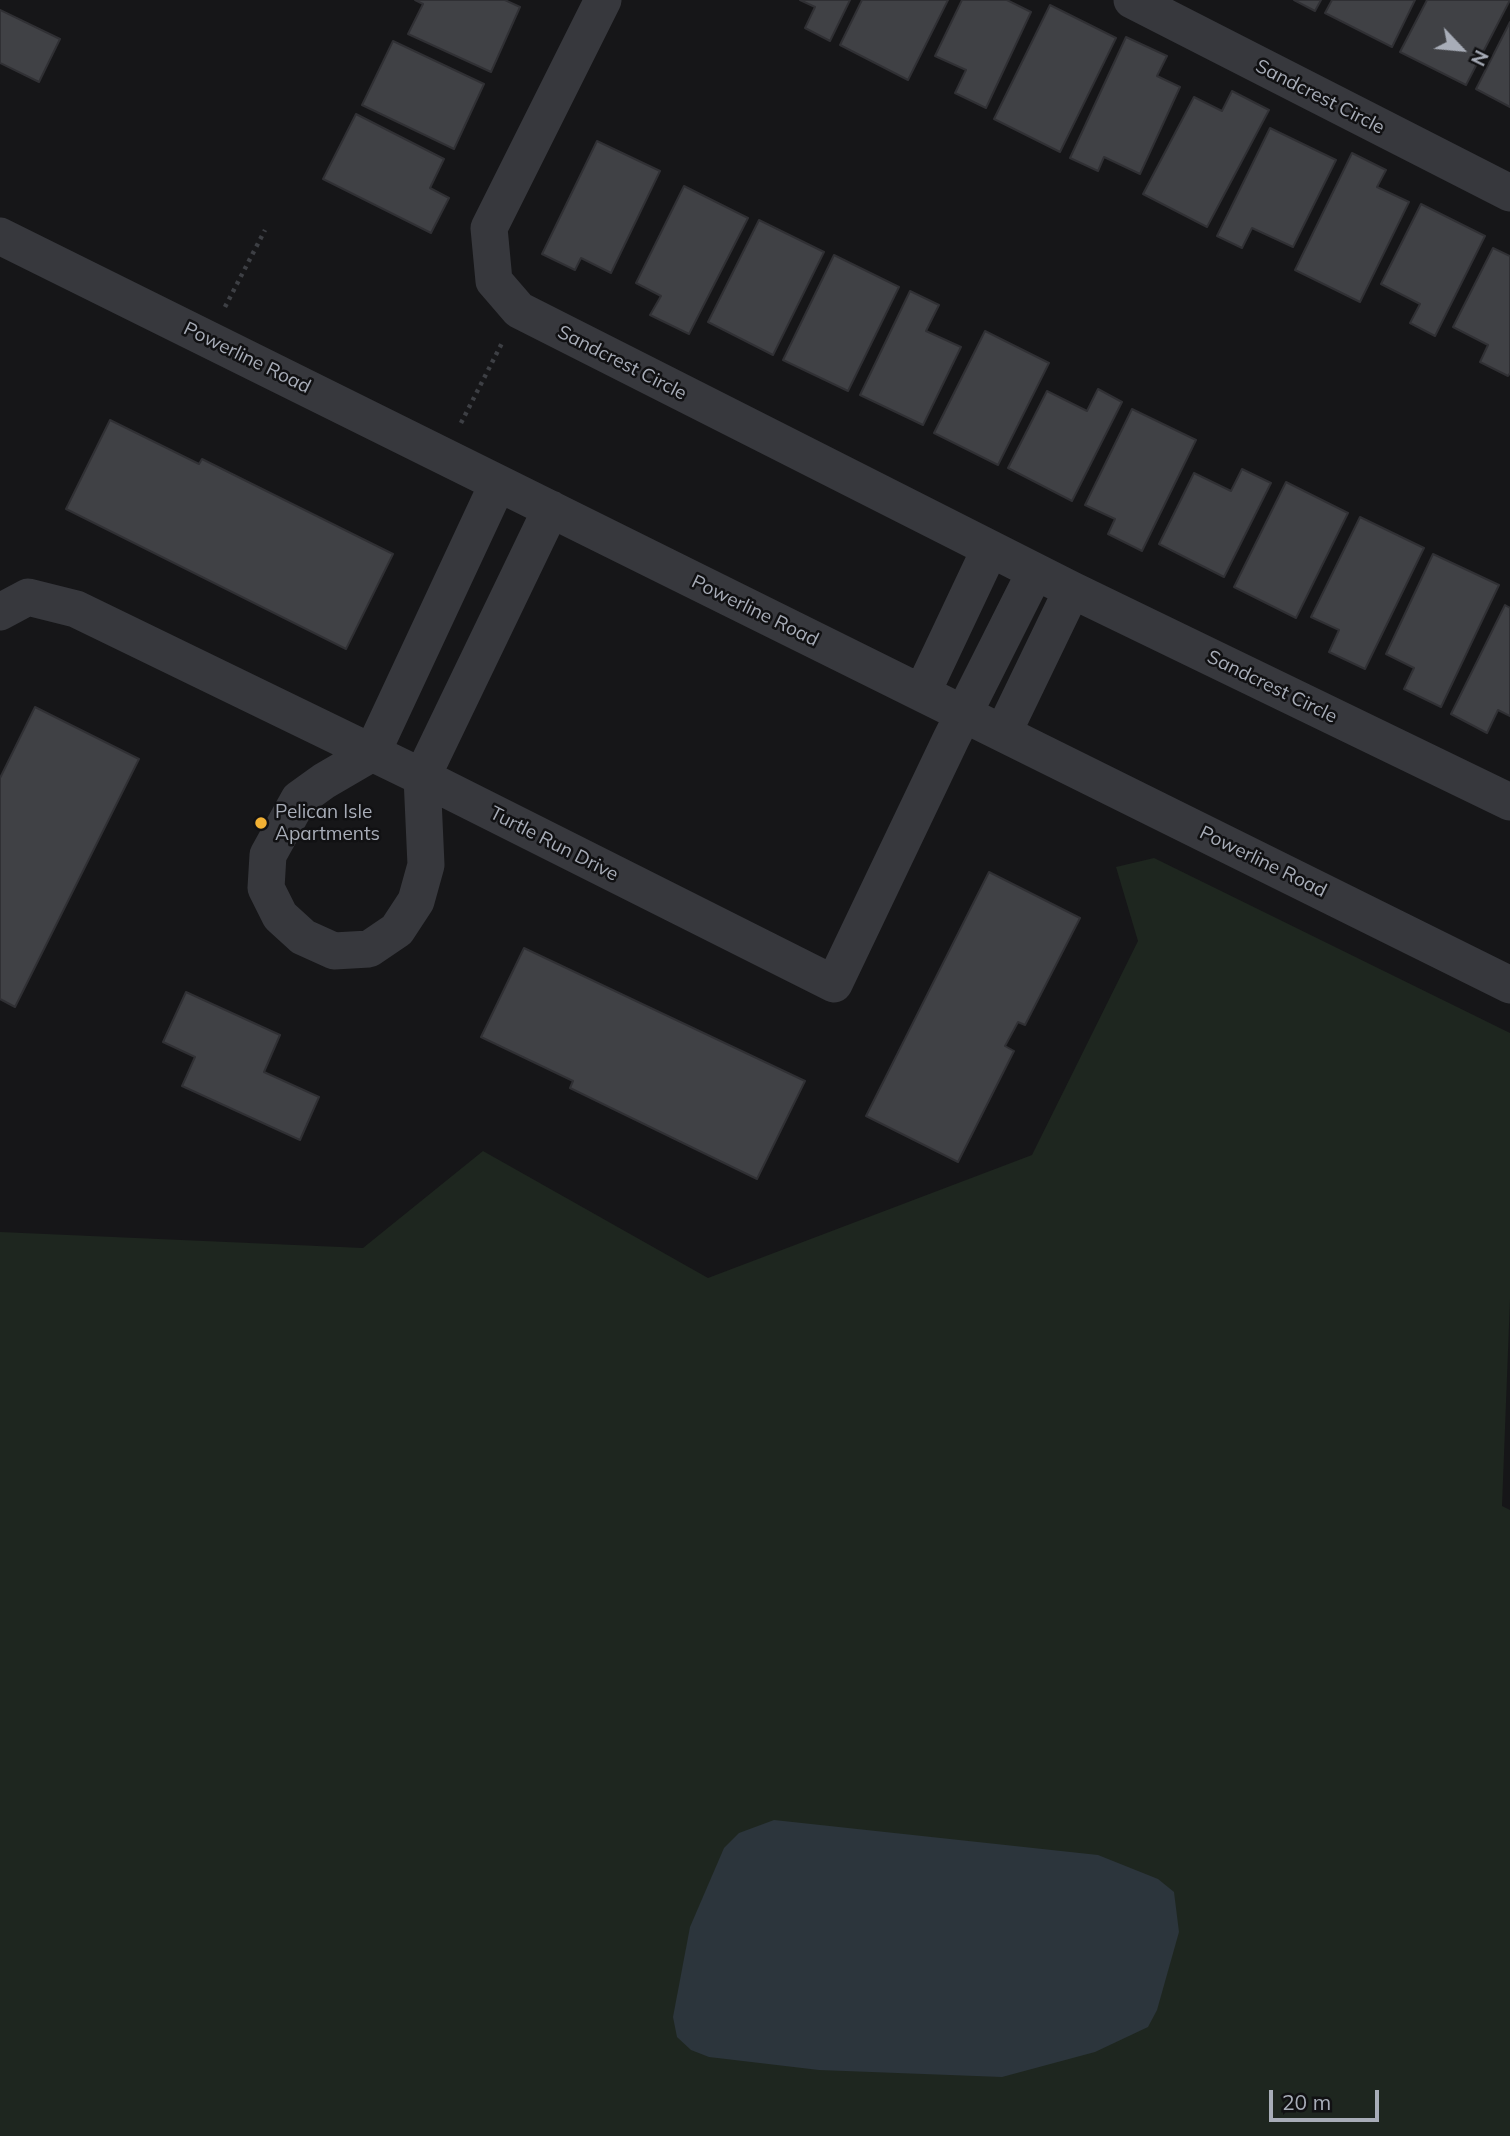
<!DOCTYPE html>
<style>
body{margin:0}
#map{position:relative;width:1510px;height:2136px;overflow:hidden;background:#161618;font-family:Mulish,sans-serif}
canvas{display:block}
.north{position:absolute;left:1426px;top:14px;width:70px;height:70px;-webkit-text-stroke:5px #111113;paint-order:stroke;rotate:116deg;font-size:19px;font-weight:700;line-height:28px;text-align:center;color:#a8adb8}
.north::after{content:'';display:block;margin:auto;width:24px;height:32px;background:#a8adb8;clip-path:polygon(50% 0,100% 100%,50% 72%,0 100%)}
.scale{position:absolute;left:1269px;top:2090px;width:110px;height:32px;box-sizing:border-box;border:4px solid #a8adb8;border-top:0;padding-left:9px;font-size:21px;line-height:24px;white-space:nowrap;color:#a8adb8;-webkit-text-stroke:5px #111113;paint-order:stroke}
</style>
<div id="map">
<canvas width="1510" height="2136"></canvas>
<div class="north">N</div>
<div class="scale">20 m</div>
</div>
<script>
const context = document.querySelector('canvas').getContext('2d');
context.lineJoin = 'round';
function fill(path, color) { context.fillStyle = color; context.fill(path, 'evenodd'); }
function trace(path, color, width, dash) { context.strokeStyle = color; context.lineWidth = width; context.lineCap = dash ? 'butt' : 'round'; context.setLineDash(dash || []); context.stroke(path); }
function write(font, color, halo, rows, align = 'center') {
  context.font = font + ' Mulish,sans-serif'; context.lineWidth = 5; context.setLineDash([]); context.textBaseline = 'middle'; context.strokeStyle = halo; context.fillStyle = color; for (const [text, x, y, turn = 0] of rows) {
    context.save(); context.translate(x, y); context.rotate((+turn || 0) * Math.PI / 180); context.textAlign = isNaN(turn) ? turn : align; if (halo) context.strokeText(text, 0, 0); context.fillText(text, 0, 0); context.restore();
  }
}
const green = new Path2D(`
 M1154 858 1510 1033V1299L1502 1506 1510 1510V2136H0V1232L363 1248 483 1151 708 1278 1032 1155 1138 941 1116 867Z`);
const water = new Path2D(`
 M774 1820 1098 1855 1158 1879 1174 1892 1179 1932 1157 2010 1148 2027 1095 2052 1002 2077 819 2070 709 2057 691 2050 677 2037 673 2017 690 1927 724 1848 739 1833Z`);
const building = new Path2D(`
 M415 0H505L520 7 491 72 408 34 423 4Z
 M800 0H850L830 41 805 28 815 7Z
 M862 0H948L908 80 840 45Z
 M962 0H1007L1031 12 986 108 955 93 966 70 935 56Z
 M1294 0H1321L1315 11Z
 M1332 0H1415L1392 47 1325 13Z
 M1427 0H1510L1466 85 1400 52Z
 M1050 5 1116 38 1060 152 994 119Z
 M0 10 60 39 39 82 0 63Z
 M1510 22V107L1476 89Z
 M1126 37 1167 56 1157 76 1180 87 1140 174 1104 157 1098 171 1070 158Z
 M393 41 484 84 454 149 362 105Z
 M1232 91 1269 110 1207 227 1143 194 1194 97 1222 111Z
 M356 114 444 159 430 188 449 198 431 233 323 179Z
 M1270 128 1336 160 1293 247 1252 228 1242 248 1217 236Z
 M597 141 660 171 611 273 581 258 575 270 542 254Z
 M1352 153 1386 170 1377 187 1409 202 1360 302 1295 270Z
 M684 186 748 218 689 334 650 315 661 296 636 283Z
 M1421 204 1485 236 1435 336 1410 323 1420 304 1381 284Z
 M759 220 824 252 773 355 708 322Z
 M1493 248 1510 256V373L1508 376 1480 362 1488 345 1453 327Z
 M834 255 899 287 848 391 783 360Z
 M910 291 939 305 926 331 961 347 923 425 860 395Z
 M985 331 1049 363 998 465 934 433Z
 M1098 389 1122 402 1072 501 1008 468 1047 391 1087 411Z
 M1132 409 1196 440 1142 551 1108 534 1115 519 1085 505Z
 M110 420 199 464 202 459 393 554 346 649 66 509Z
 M1242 469 1271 483 1224 577 1159 544 1194 473 1231 491Z
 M1286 482 1348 513 1296 618 1234 587Z
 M1360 517 1424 548 1365 669 1329 652 1339 630 1311 617Z
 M1433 554 1499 585 1441 707 1404 689 1414 668 1386 654Z
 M1505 605 1510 608V716L1498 710 1487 733 1451 714Z
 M35 707 139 759 15 1007 0 999V778Z
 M989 872 1080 918 1025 1025 1018 1022 1005 1046 1014 1051 958 1162 866 1116Z
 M524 948 805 1081 757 1179 570 1088 573 1081 481 1037Z
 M186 992 280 1035 264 1072 319 1097 300 1140 182 1086 195 1057 163 1042Z`);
const path = new Path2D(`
 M225 307 265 230
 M461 423 502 343`);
const street = new Path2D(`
 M603 0 489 228 494 281 519 310 1072 590 1510 802
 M1132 0 1510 193
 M0 236 1510 985
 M498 483 372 753 324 781 299 799 268 855 266 888 280 916 303 937 334 951 369 949 397 930 416 901 426 865 422 777 551 509
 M0 612 28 597 76 609 422 777 834 984 951 739 1035 572
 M922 693 990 549
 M1003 733 1072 590`);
const markers = [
 [261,823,7,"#f2b134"]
];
const streetNames = [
 ["Sandcrest Circle",1320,97,27],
 ["Powerline Road",247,358,26],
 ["Sandcrest Circle",622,363,27],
 ["Powerline Road",755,611,26],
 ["Sandcrest Circle",1272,687,26],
 ["Turtle Run Drive",554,844,27],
 ["Powerline Road",1263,862,26]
];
const poiNames = [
 ["Pelican Isle",275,812],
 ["Apartments",275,834]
];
fill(green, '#1e261f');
fill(water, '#2c353c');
fill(building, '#404145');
trace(building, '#303034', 2);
trace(path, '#3d3f44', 4.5, [3.5, 5]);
trace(street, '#37383d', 37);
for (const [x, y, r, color] of markers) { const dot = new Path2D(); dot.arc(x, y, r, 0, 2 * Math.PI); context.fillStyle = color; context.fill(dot); trace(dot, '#111113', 2.5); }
write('19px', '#a8adb8', '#111113', streetNames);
write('19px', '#a8adb8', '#111113', poiNames, 'left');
</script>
